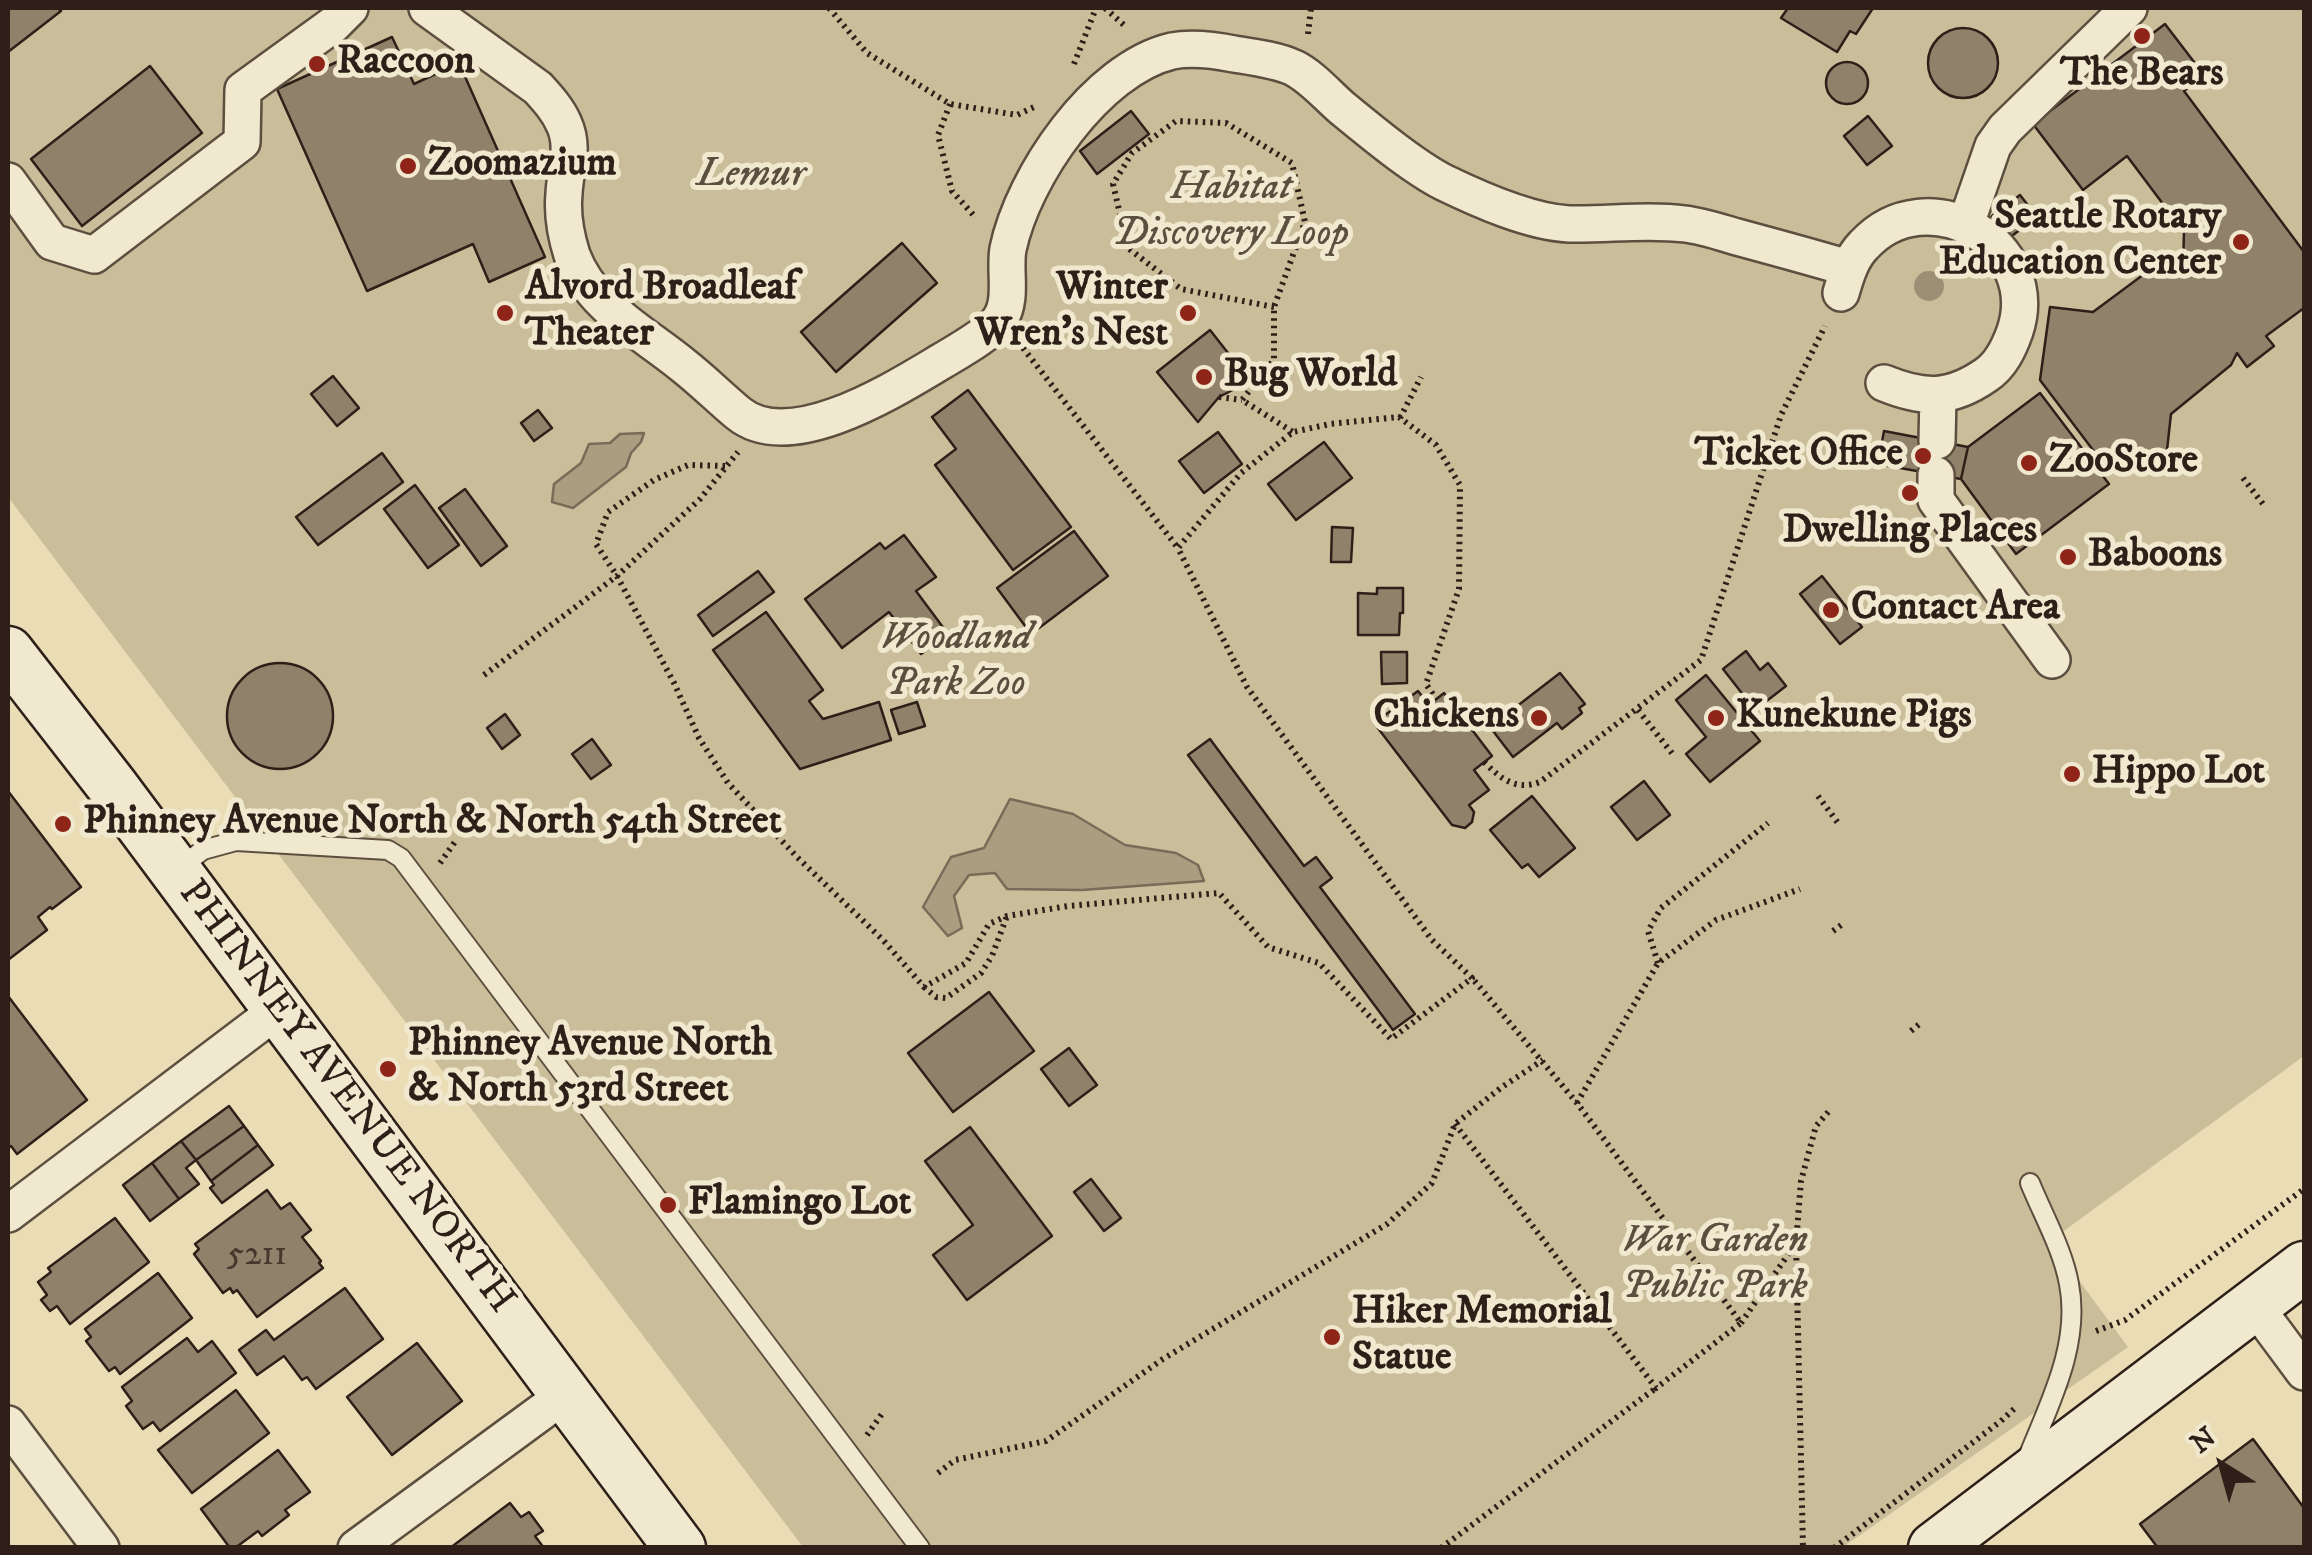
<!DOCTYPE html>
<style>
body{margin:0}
#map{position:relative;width:2312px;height:1555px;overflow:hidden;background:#eaddb5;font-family:"IM FELL DW Pica",serif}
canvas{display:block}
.frame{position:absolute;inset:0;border:10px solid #2e2019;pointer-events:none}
.north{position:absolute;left:2172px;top:1415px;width:100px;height:100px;-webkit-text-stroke:8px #f1e9cf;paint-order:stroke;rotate:323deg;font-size:28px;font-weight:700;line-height:40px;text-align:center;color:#2e2019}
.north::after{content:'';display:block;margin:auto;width:35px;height:45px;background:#2e2019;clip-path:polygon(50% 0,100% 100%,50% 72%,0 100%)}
</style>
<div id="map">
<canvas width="2312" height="1555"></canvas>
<div class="frame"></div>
<div class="north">N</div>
</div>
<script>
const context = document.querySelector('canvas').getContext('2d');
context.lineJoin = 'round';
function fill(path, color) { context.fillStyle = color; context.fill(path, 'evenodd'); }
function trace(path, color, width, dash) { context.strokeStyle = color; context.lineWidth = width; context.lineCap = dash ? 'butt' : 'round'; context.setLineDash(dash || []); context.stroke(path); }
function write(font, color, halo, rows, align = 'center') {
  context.font = font + ' "IM FELL DW Pica",serif'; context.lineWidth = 10; context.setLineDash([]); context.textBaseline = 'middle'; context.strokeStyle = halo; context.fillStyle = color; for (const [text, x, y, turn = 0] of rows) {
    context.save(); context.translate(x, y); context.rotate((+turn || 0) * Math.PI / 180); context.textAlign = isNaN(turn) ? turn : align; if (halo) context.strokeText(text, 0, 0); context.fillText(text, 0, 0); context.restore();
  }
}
const green = new Path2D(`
 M8 8H2304V1056L2050 1241 2128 1347 1843 1547H803L8 497Z`);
const water = new Path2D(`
 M644 433 641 442 631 453 626 467 573 508 552 502 554 484 581 463 589 444 610 443 620 434Z
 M1010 799 1073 814 1125 845 1176 853 1198 865 1204 881 1082 890 1007 889 995 873 969 875 954 896 962 928 948 936 923 907 951 857 984 848Z`);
const building = new Path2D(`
 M8 8H58L61 11 8 52Z
 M1788 8H1873L1856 34 1850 31 1837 52 1781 18Z
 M2165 24 2204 75 2184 91 2304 252V308L2266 336 2274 346 2247 367 2237 353 2231 365 2171 414 2167 450 2156 459 2096 454 2040 380 2050 307 2093 312 2155 266 2183 267 2184 232 2127 156 2083 190 2033 124Z
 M1928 63a35 35 0 1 1 70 0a35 35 0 1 1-70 0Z
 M392 37 414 84 459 63 545 257 489 282 473 244 367 291 277 89Z
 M1826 83a21 21 0 1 1 42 0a21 21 0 1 1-42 0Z
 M150 66 202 133 82 226 31 159Z
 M1131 111 1149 134 1097 174 1080 151Z
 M1868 116 1892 146 1867 165 1844 136Z
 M2020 195 2037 217 2009 238 1992 216Z
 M902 243 937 283 836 372 801 332Z
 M1210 330 1250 381 1219 397 1198 422 1157 372Z
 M333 376 359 408 337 426 311 394Z
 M968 390 1071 527 1013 570 935 465 956 449 932 417Z
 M2040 393 2109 484 2016 554 1961 479 1968 447Z
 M538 410 552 428 534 441 521 423Z
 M1884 431 1968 447 1961 479 1878 464Z
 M1218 432 1242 464 1204 493 1179 461Z
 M1324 442 1352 478 1296 520 1268 484Z
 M382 453 403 482 318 545 296 517Z
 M415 485 459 545 428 568 384 509Z
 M465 489 507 546 481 566 439 508Z
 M1332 527 1353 528 1351 562H1331Z
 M1074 531 1108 576 1031 634 997 588Z
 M904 535 936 577 916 591 948 634 921 654 889 612 842 648 805 599 880 543 885 549Z
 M758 571 774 592 713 636 698 615Z
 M1822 576 1862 627 1840 644 1800 594Z
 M1377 588H1403V613H1400L1399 635H1358V593L1377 594Z
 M766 612 823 690 809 701 823 719 879 702 891 740 800 769 713 650Z
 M1746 651 1760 670 1768 663 1786 686 1755 710 1723 669Z
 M1381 652H1407V683L1382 684Z
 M227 716a53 53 0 1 1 106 0a53 53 0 1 1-106 0Z
 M1560 673 1585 704 1579 708 1582 713 1562 729 1557 723 1513 757 1490 727Z
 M1706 675 1760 741 1710 782 1686 754 1706 737 1676 700Z
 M1418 691 1429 705 1444 693 1492 756 1474 770 1489 790 1469 805 1474 812 1472 822 1465 828 1452 825 1374 723Z
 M917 702 925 726 899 734 891 710Z
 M505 714 520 735 502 749 487 728Z
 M592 739 611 765 591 779 572 754Z
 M1210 739 1304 866 1316 857 1332 878 1320 887 1415 1014 1393 1030 1188 755Z
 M1644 781 1670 815 1637 840 1611 807Z
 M8 791 81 887 52 909 50 907 38 917 47 930 8 960Z
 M1532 796 1575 848 1539 877 1528 864 1522 868 1490 830Z
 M989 992 1034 1051 953 1112 908 1053Z
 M8 996 87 1100 17 1154 11 1146 8 1148Z
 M1069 1048 1097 1085 1069 1106 1041 1069Z
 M229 1106 244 1126 196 1160 181 1141Z
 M244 1126 258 1145 211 1181 196 1160Z
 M970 1127 1052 1236 967 1300 933 1255 973 1225 925 1161Z
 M181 1141 196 1160 186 1168 199 1184 179 1199 152 1163Z
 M258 1145 273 1165 222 1203 210 1188 214 1185 211 1181Z
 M152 1163 179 1199 150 1221 123 1185Z
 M1091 1179 1121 1218 1104 1231 1074 1192Z
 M267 1190 281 1209 290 1203 311 1230 302 1237 321 1261 319 1263 323 1268 257 1317 237 1290 233 1293 230 1288 223 1293 194 1254 199 1249 195 1244Z
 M115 1218 149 1262 70 1324 57 1306 50 1311 41 1300 47 1295 38 1282 51 1272 48 1268Z
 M158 1273 192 1318 120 1374 115 1367 109 1371 86 1341 91 1337 85 1329Z
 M345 1288 383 1339 316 1389 307 1377 302 1380 284 1356 257 1375 239 1350 266 1330 274 1340Z
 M187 1338 198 1352 212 1341 236 1373 160 1431 153 1422 143 1429 126 1406 132 1401 122 1387Z
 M417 1343 462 1401 392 1455 347 1397Z
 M236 1390 269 1433 192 1493 158 1450Z
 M2253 1439 2304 1508V1548H2158L2140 1524Z
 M278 1450 310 1492 285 1510 289 1515 262 1536 258 1531 235 1548H230L201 1509Z
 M510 1503 521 1517 529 1512 543 1531 535 1536 544 1548H450Z`);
const path = new Path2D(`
 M829 8 867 53 950 104 1017 115 1034 107
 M1105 8 1126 27
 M1308 34 1311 8
 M1074 64 1096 8
 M950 104 938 135 952 191 976 218
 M1274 307 1181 289 1128 248 1113 184 1132 153 1176 121 1226 123 1292 163 1305 222 1274 307V360L1242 400 1293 432
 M1023 348 1178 548
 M1219 397 1242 400
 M1400 418 1421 377
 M725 466 688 465 654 480 608 512 596 544 617 576 674 683 699 738 728 783 797 857 883 940 924 987 966 963 989 924 1007 916 1068 906 1219 893 1268 947 1319 963 1391 1039 1472 978 1432 940 1247 687 1178 548 1241 473 1293 432 1330 424 1399 417 1436 445 1460 485 1459 589 1426 684 1436 699
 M2243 478 2263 504
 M484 675 617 576 700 499 738 452
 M1638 710 1675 757
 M1484 762C1501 779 1516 791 1540 782L1701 660 1781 415 1825 326
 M1818 796 1838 823
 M440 863 457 839
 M1833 931 1844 923
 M1658 963 1648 931 1661 908 1768 823
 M924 987 936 997 946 998 981 973 992 956 1007 916
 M1911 1031 1922 1022
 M1577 1103 1658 963 1716 920 1800 889
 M1455 1124 1656 1388 1741 1323 1577 1103 1472 978
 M1796 1243 1803 1548
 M1741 1323 1796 1243 1801 1181 1816 1126 1829 1111
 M2096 1331 2125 1320 2304 1189
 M867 1435 884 1411
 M938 1473 955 1460 1046 1441 1163 1359 1387 1224 1432 1183 1455 1124 1502 1087 1543 1060
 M1441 1548 1656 1388
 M1834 1548 2001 1421 2015 1408`);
const lane = new Path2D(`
 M179 868 203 850 236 841 388 850 401 858 920 1548
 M2026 1462C2048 1406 2081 1346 2069 1284 2063 1250 2043 1215 2030 1183`);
const street = new Path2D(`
 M427 8 538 88C548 99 558 110 564 124 575 148 565 169 564 194 562 214 566 236 572 255 591 307 644 333 684 366 703 381 720 398 738 413 790 456 895 389 942 361 957 352 991 333 1000 319 1013 299 1004 271 1008 249 1023 177 1096 69 1172 51 1192 47 1214 50 1234 54 1253 57 1277 60 1294 68 1312 77 1327 95 1342 108 1370 131 1412 166 1443 182 1478 199 1529 222 1569 224 1607 225 1646 219 1685 224 1702 226 1720 232 1737 237 1774 247 1811 257 1848 268
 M8 181 52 242 94 255 242 142 243 90 334 24 350 8
 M1966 224 1993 146 2005 129 2129 8
 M1841 293C1846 276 1851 258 1864 245 1927 177 2044 243 2015 331 2009 348 2001 365 1986 375 1950 400 1923 399 1884 383
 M1937 441 1938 396
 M1936 475V500L2052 660
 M8 1214 279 1009
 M2255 1306 2304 1372
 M8 1424 101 1548
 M356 1548 566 1394`);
const secondary = new Path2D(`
 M8 652 113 787 680 1548
 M1934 1548 2304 1267`);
const trees = [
 [1929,286]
];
const markers = [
 [2142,36,10,"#8f2418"],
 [317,64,10,"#8f2418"],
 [408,166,10,"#8f2418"],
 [2241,242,10,"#8f2418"],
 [505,313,10,"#8f2418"],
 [1188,313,10,"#8f2418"],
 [1204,377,10,"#8f2418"],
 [1923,456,10,"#8f2418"],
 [2029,463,10,"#8f2418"],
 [1910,493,10,"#8f2418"],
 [2068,557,10,"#8f2418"],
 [1831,610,10,"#8f2418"],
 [1539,718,10,"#8f2418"],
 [1716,718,10,"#8f2418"],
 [2072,774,10,"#8f2418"],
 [63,824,10,"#8f2418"],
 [388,1069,10,"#8f2418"],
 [668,1205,10,"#8f2418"],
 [1332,1337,10,"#8f2418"]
];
const numberNames = [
 ["5211",257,1257]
];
const poiNames = [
 ["Raccoon",337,64],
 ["The Bears",2142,76,"center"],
 ["Zoomazium",428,166],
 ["Seattle Rotary",2221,219,"right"],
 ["Education Center",2221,265,"right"],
 ["Alvord Broadleaf",525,290],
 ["Theater",525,336],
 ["Winter",1168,290,"right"],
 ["Wren's Nest",1168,336,"right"],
 ["Bug World",1224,377],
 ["Ticket Office",1903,456,"right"],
 ["ZooStore",2049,463],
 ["Dwelling Places",1910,533,"center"],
 ["Baboons",2088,557],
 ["Contact Area",1851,610],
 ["Chickens",1519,718,"right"],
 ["Kunekune Pigs",1736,718],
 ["Hippo Lot",2092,774],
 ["Phinney Avenue North & North 54th Street",83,824],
 ["Phinney Avenue North",408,1046],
 ["& North 53rd Street",408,1092],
 ["Flamingo Lot",688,1205],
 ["Hiker Memorial",1352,1314],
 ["Statue",1352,1360]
];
const parkNames = [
 ["Lemur",751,177],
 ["Habitat",1231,190],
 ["Discovery Loop",1231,236],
 ["Woodland",956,640],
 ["Park Zoo",956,686],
 ["War Garden",1715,1243],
 ["Public Park",1715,1289]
];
const streetNames = [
 ["PHINNEY AVENUE NORTH",345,1098,53]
];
fill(green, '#cabd9a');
fill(water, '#aa9d80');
trace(water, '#786b57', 2.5);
fill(building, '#90826a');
trace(building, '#2e2019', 2.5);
trace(lane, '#5d4f40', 22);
trace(street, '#5d4f40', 40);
trace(secondary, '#2e2019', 55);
trace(path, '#2e2019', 6, [2.5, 5]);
trace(lane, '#f1e9cf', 18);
trace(street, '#f1e9cf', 35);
trace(secondary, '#f1e9cf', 50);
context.fillStyle = '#9c8f75';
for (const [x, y] of trees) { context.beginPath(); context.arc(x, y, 15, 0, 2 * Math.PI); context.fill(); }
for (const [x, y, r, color] of markers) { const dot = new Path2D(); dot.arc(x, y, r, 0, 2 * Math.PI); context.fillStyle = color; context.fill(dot); trace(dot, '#f1e9cf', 4); }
write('35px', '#46382d', null, numberNames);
write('bold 40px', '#2e2019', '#f1e9cf', poiNames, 'left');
write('italic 40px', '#5d4f40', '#f1e9cf', parkNames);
write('40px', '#2e2019', '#f1e9cf', streetNames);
</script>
